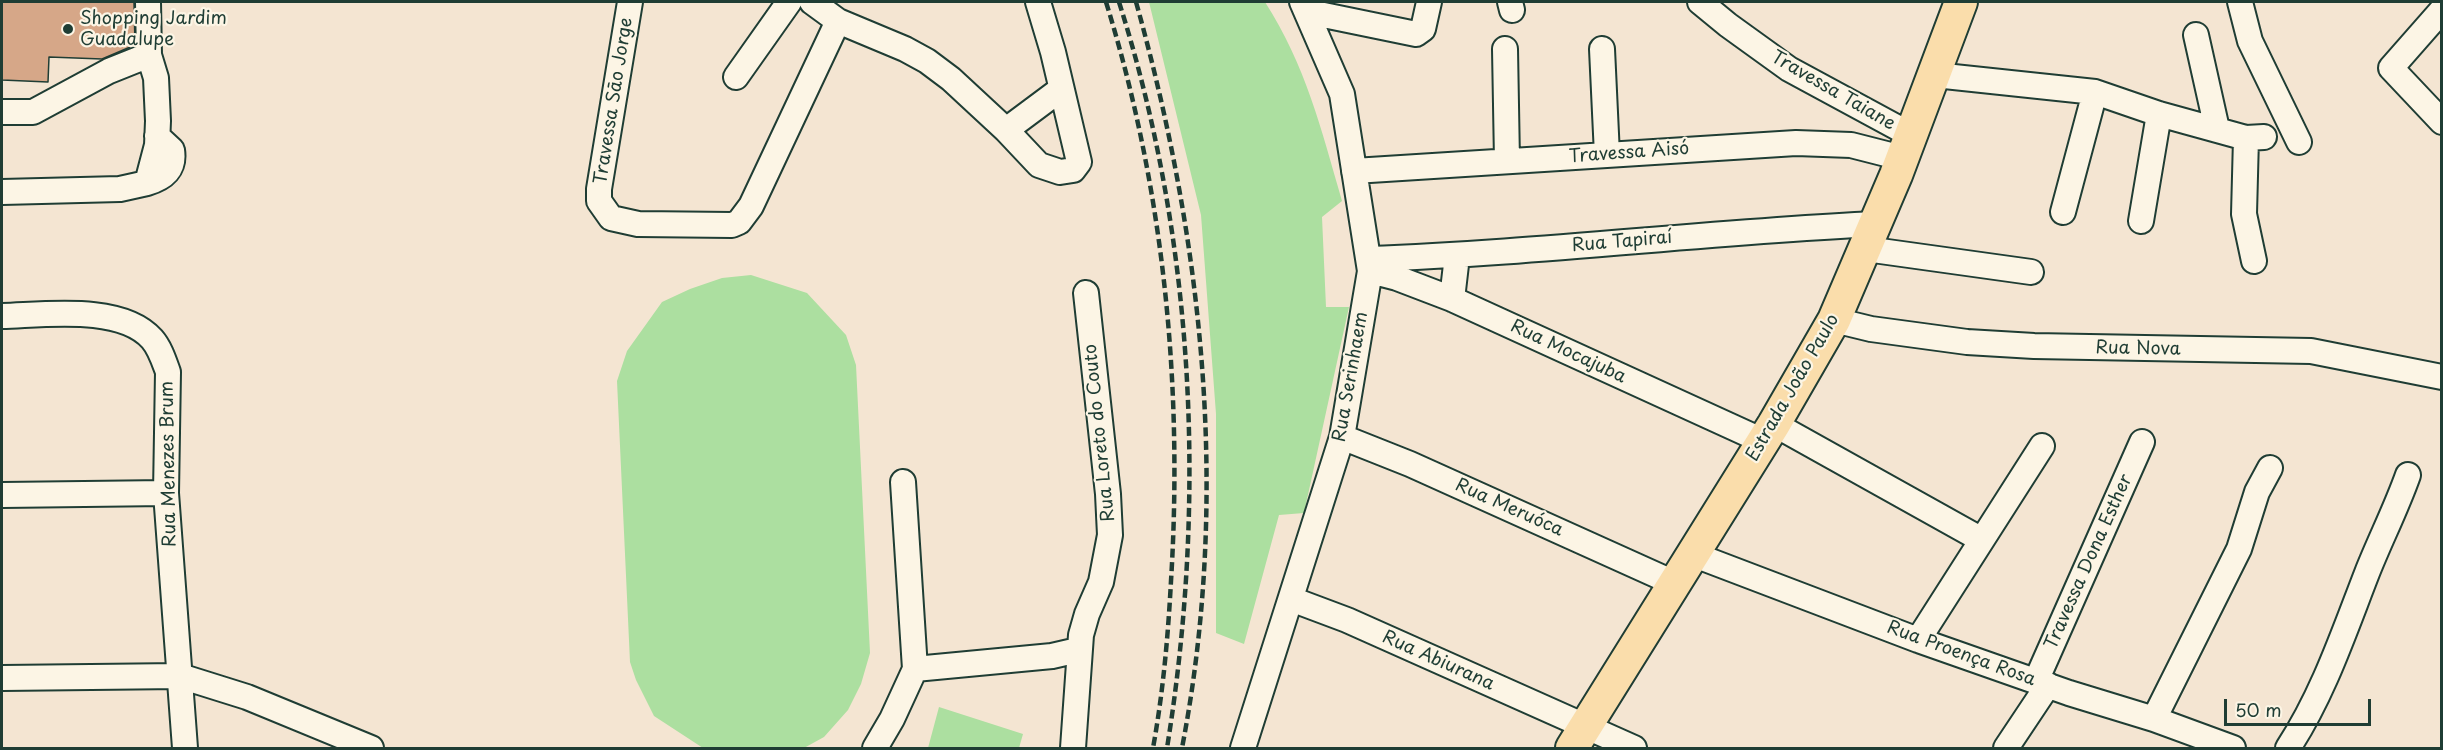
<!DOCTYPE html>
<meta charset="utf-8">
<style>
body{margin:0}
#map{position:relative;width:2443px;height:750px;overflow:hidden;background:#f4e5d2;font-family:"Playpen Sans",sans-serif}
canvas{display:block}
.frame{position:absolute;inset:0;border:3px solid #1f3d34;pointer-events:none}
.scale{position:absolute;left:2224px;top:699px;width:147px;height:27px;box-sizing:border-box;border:3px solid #1f3d34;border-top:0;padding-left:8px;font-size:18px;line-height:21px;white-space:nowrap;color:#1f3d34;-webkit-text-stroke:4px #fcf5e5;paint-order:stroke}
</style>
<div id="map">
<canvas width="2443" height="750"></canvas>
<div class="frame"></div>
<div class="scale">50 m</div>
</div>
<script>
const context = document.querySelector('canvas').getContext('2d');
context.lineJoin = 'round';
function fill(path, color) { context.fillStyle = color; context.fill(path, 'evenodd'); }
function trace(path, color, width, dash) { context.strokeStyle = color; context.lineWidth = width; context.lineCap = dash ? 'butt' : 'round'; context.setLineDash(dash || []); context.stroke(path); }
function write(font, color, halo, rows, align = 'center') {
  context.font = font + ' "Playpen Sans",sans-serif'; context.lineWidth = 4.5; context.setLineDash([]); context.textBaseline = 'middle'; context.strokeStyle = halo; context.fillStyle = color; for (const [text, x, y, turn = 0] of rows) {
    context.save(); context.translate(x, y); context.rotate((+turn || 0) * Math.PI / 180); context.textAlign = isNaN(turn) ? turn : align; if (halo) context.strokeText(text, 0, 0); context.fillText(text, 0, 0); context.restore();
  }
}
const green = new Path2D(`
 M1149 2H1265C1306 66 1321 129 1342 201L1322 217 1326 307H1349L1304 513 1279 515 1244 644 1216 633V414L1201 215Z
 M751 275 807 293 846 335 856 365 870 653 861 684 848 710 824 737 804 748H703L654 716 636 680 630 662 617 381 627 351 662 302 690 289 722 278Z
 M939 707 1023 734 1019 748H928Z`);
const building = new Path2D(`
 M2 2H134L135 45 102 59 49 57 48 82 2 80Z`);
const minor = new Path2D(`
 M630 2 599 189V201L611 218 638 224 732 225 739 222 751 206 838 21
 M812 2 838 21 905 49 927 61 951 79 1006 130 1039 165 1060 172 1073 170 1079 162 1053 52 1038 2
 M1510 2 1512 10
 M1700 2 1728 25 1789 69 1911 135
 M2240 2 2250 41 2299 142
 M2442 10 2391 68 2442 122
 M1309 12 1416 34 1423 29 1429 2
 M2196 35 2217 129
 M1505 49 1507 161
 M1602 49 1607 155
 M1935 75 2095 92 2159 114 2246 138 2264 137
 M736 77 789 2
 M2 112H33L109 71 149 55
 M1006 130 1061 89
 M2246 138 2244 214 2254 261
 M1354 171 1796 143 1851 145 1902 158
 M147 183C164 178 175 169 172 150L157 136
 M2 192 120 189 147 183 157 145 158 121 156 78 149 55 148 2
 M2063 212 2095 92
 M2141 221 2159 114
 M1866 249 2031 272
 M1369 259C1538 253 1707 232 1876 224
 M1370 271 1397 278 1452 299 1763 441
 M1452 299 1457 256
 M2 316C44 315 121 304 152 339 160 348 164 361 168 372L166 493 185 748
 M1834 320 1871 329 1967 342 2034 346 2311 351 2442 377
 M1774 424 1982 540
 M1342 437 1410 464 1674 583
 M2 495 166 493
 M1692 554 1918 640 2069 693 2154 719 2233 748
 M1291 599 1347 620 1634 748
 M1918 640 2042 446
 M915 669 1052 656 1078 650
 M2 678 180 676 247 697 371 748
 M2036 681 2142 442
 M2154 719 2239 549 2257 492 2270 468
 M875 748 892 719 915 669 903 482
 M1073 748 1081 635 1087 614 1101 582 1110 535 1108 494 1086 293
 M1243 748 1342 437 1370 271 1342 94 1302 2
 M2006 748 2048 685
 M2288 748C2323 695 2344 632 2367 573 2380 540 2396 509 2408 475`);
const major = new Path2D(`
 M1572 748 1774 424 1834 320 1896 175 1961 2`);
const rail = new Path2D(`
 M1106 2C1164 189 1183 386 1171 581 1168 637 1163 693 1153 748
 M1119 2C1195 241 1207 501 1167 748
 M1136 2C1204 245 1230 499 1182 748`);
const markers = [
 [68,29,6,"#1f3d34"]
];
const poiNames = [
 ["Shopping Jardim",80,19],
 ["Guadalupe",80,40]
];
const streetNames = [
 ["Travessa Taiane",1833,91,30],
 ["Travessa Sāo Jorge",614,101,-81],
 ["Travessa Aisó",1629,153,-4],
 ["Rua Tapiraí",1622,242,-5],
 ["Rua Nova",2138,349,1],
 ["Rua Mocajuba",1568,352,25],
 ["Rua Serinhaem",1351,377,-80],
 ["Estrada João Paulo",1793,388,-60],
 ["Rua Loreto do Couto",1100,433,-96],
 ["Rua Menezes Brum",169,464,-91],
 ["Rua Meruóca",1509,508,24],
 ["Travessa Dona Esther",2089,562,-66],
 ["Rua Proença Rosa",1961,654,20],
 ["Rua Abiurana",1438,661,24]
];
fill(green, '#acdfa0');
fill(building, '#d6a788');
trace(building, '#1f3d34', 1.5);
trace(minor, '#1f3d34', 28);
trace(major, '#1f3d34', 36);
trace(minor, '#fcf5e5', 24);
trace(major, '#faddab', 32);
trace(rail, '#1f3d34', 4.5, [9, 4.5]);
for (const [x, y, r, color] of markers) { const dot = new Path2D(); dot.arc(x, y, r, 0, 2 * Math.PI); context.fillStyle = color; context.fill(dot); trace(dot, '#fcf5e5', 2); }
write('18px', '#1f3d34', '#fcf5e5', poiNames, 'left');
write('18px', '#1f3d34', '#fcf5e5', streetNames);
</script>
